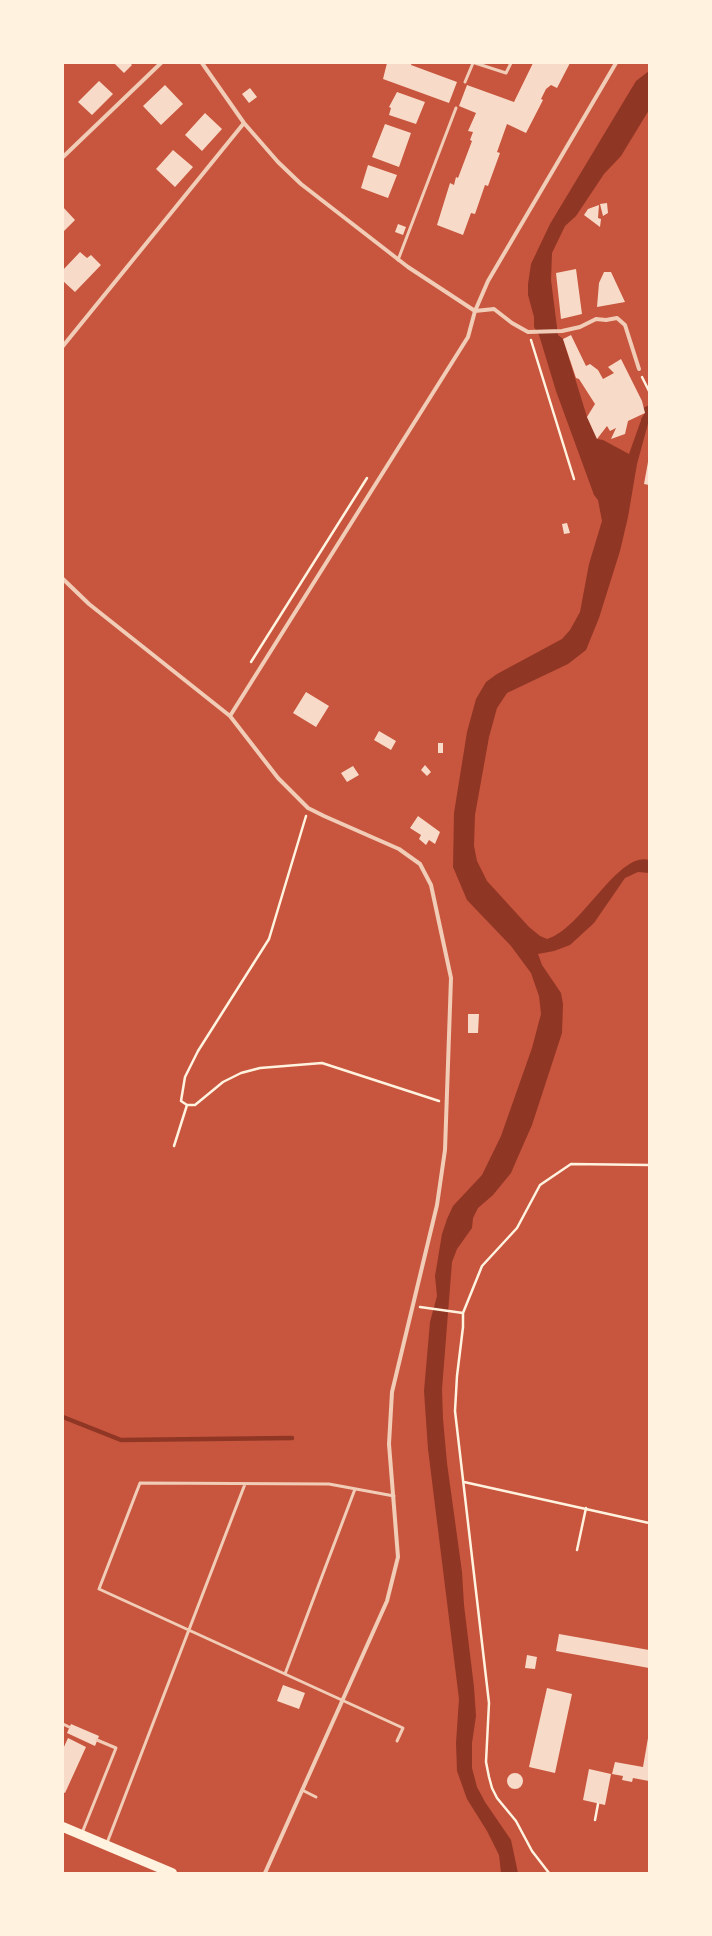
<!DOCTYPE html>
<style>
body{margin:0}
#map{position:relative;width:712px;height:1936px;overflow:hidden;background:#c8553d;font-family:"DM Sans",sans-serif}
canvas{display:block}
.frame{position:absolute;inset:0;border:64px solid #fff3e0;pointer-events:none}
</style>
<div id="map">
<canvas width="712" height="1936"></canvas>
<div class="frame"></div>
</div>
<script>
const context = document.querySelector('canvas').getContext('2d');
context.lineJoin = 'round';
function fill(path, color) { context.fillStyle = color; context.fill(path, 'evenodd'); }
function trace(path, color, width, dash) { context.strokeStyle = color; context.lineWidth = width; context.lineCap = dash ? 'butt' : 'round'; context.setLineDash(dash || []); context.stroke(path); }
const water = new Path2D(`
 M649 71V110L621 156 604 174 576 216 565 226 552 253 551 280 558 335 563 339 587 417 597 439 603 440 629 454 640 423 641 421V419L645 413 643 408 649 405V420L637 464 628 517 620 551 599 618 586 650 568 664 507 693 497 708 489 737 475 815 474 846 477 861 487 881 529 927 540 936 547 939C581 930 618 851 649 860V873L638 872 625 878 594 923 570 945 554 951 538 954 542 965 561 993 563 1004 562 1033 532 1125 517 1159 511 1173 493 1195 478 1208 473 1218 472 1228 457 1249 452 1262 442 1389 443 1419 447 1463 462 1572 464 1605 474 1687 476 1716 472 1743V1768L477 1787 485 1802 511 1840 518 1873H501L499 1855 487 1831 467 1799 457 1771 456 1743 459 1699 428 1449 424 1391 430 1322 437 1296 435 1276 442 1234 447 1219 453 1206 482 1175 501 1136 532 1048 541 1014 539 996 531 973 511 946 467 900 453 867 454 813 467 732 476 699 486 682 497 674 562 639 570 630 580 612 589 564 602 521 598 500 594 495 556 391 539 335 534 327V317L528 295V284L531 264 550 224 636 81Z`);
const stream = new Path2D(`
 M63 1417 121 1440 292 1438`);
const building = new Path2D(`
 M114 63H130L132 65 124 73Z
 M387 63H412L411 65 457 82 449 103 383 79Z
 M533 63H570L557 88 551 85 546 89 541 99 543 100 526 133 507 124 497 152 500 153 488 186 485 185 475 214 471 213 463 235 437 225 450 183 454 185 456 177 458 178 472 141 470 140 473 132 468 131 476 113 459 106 467 85 514 102Z
 M99 81 113 94 92 115 78 102Z
 M165 85 183 104 161 125 143 106Z
 M250 88 257 97 249 103 242 94Z
 M397 92 425 102 416 124 389 115 391 108 389 107Z
 M205 113 222 129 202 151 185 135Z
 M385 124 411 133 399 167 372 157Z
 M173 150 193 167 175 187 156 169Z
 M368 165 397 175 388 198 361 188Z
 M607 203 608 213 603 216 600 204Z
 M599 205 598 218 601 219 600 227 584 215 588 209Z
 M63 207 75 220 63 232Z
 M398 224 406 227 403 235 395 232Z
 M80 252 87 258 91 255 101 265 75 292 63 281V270Z
 M576 269 582 314 561 319 556 273Z
 M604 272H611L625 302 597 307 599 283Z
 M571 335 586 366 590 364 598 370 603 379 614 373 608 367 621 359 642 401 645 413 628 421 625 434 611 439 616 428 610 431 607 426 597 439 587 417 595 404 579 379 576 378 563 339Z
 M648 462H649V485L644 484Z
 M567 523 570 533 564 534 562 524Z
 M306 692 329 706 316 727 293 713Z
 M379 731 396 741 391 750 374 740Z
 M438 743H443V753H438Z
 M425 765 431 772 427 776 421 770Z
 M353 766 359 775 347 782 341 773Z
 M418 816 440 832 435 844 429 840 426 845 419 839 421 835 410 828Z
 M468 1014H479L478 1033H468Z
 M559 1634 649 1650V1668L556 1651Z
 M527 1655 537 1657 535 1669 525 1668Z
 M283 1685 305 1693 299 1709 277 1701Z
 M547 1688 572 1694 555 1773 529 1767Z
 M71 1724 99 1736 95 1746 67 1733Z
 M68 1738 86 1747 65 1793 63 1792V1749Z
 M648 1738 649 1781 633 1778 632 1782 622 1780 623 1776 612 1774 615 1762 643 1767Z
 M589 1769 611 1774 605 1805 583 1800Z
 M507 1781a8 8 0 1 1 16 0a8 8 0 1 1-16 0Z`);
const path = new Path2D(`
 M531 340 574 479
 M642 377 649 391
 M251 662 367 478
 M306 816 269 939 198 1051 185 1077 181 1101 187 1105H195L223 1082 241 1073 260 1068 322 1063 439 1101
 M174 1146 187 1105
 M420 1307 463 1313
 M464 1482 649 1523
 M577 1550 586 1508
 M595 1820 598 1804
 M549 1873 532 1851 516 1821 497 1798 492 1788 489 1777 486 1762 489 1703 455 1411 457 1376 463 1327V1313L482 1266 517 1228 540 1185 571 1164 649 1165`);
const service = new Path2D(`
 M475 63 506 73 511 63
 M465 82 473 63
 M398 260 456 108
 M394 1496 329 1484 140 1483 99 1589 403 1728 397 1741
 M285 1674 355 1489
 M63 1724 69 1727
 M302 1790 316 1797
 M82 1833 116 1748 97 1740
 M107 1843 245 1484`);
const minor = new Path2D(`
 M202 63 244 123 278 162 301 184 408 267 475 311
 M63 157 161 63
 M475 311 494 309 512 323 528 332 562 331 580 327 596 319 606 320 617 318 625 325 639 369
 M63 346 244 123
 M63 579 89 604 230 716 278 778 308 808 324 816 399 849 420 864 431 885 451 978 445 1150 437 1205 392 1392 389 1444 398 1557 387 1601 265 1873
 M230 716 468 337 475 311 488 281 616 63`);
const primary = new Path2D(`
 M63 1827 172 1873`);
fill(water, '#8f3625');
trace(stream, '#8f3625', 4.5);
fill(building, '#f7dbc8');
trace(path, '#fff3e0', 2.5);
trace(service, '#f1ccb7', 3);
trace(minor, '#f1ccb7', 4);
trace(primary, '#fff3e0', 10);
</script>
